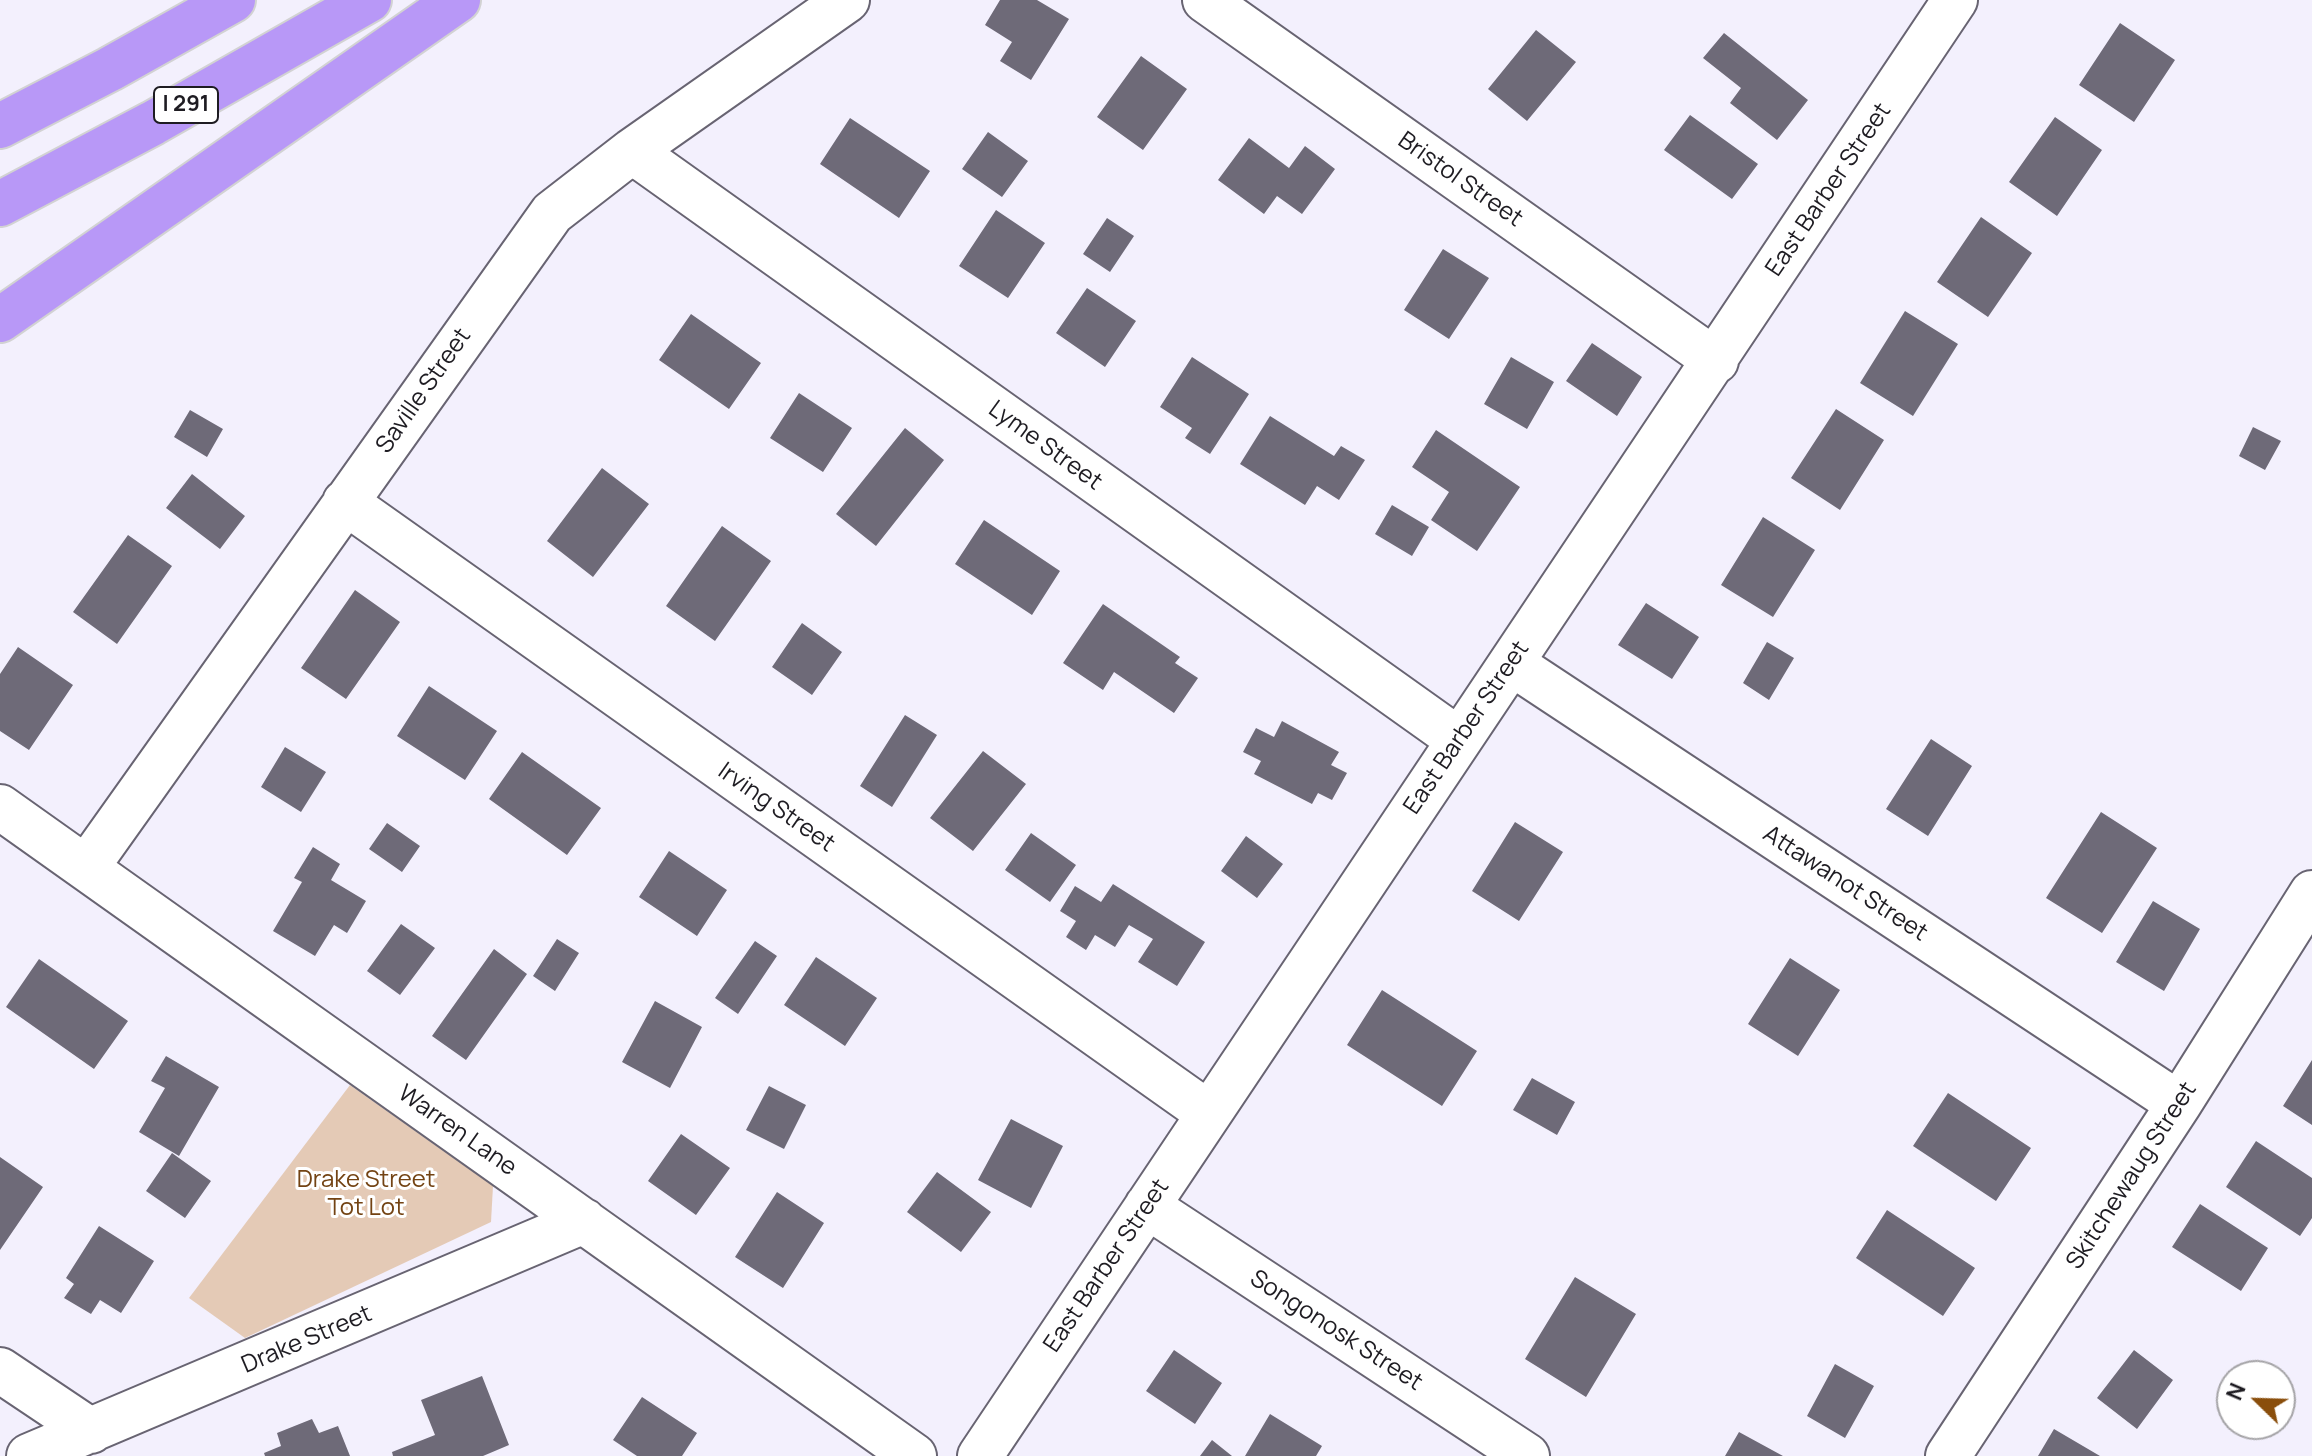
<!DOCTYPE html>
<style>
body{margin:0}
#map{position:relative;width:2312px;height:1456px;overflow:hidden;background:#f3f0fd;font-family:Manrope,sans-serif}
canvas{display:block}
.north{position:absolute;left:2216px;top:1360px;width:80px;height:80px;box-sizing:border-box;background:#fff;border:2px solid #a5a4a7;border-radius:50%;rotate:293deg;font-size:22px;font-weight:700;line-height:32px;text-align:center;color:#1e1c22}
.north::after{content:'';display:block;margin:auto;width:28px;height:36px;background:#8a4e0c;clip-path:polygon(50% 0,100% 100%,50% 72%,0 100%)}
</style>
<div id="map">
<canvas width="2312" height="1456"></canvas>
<div class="north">N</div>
</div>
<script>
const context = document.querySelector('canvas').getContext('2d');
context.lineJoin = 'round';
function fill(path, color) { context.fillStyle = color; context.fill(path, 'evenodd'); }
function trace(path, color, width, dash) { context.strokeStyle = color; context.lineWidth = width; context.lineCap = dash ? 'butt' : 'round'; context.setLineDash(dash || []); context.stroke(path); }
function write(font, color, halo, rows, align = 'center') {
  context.font = font + ' Manrope,sans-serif'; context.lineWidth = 6; context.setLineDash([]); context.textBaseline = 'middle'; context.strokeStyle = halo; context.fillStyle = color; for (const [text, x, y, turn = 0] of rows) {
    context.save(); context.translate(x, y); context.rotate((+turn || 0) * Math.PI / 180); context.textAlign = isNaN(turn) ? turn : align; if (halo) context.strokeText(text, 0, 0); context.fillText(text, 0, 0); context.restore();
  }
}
const green = new Path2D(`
 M350 1085 493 1186 491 1222 245 1338 189 1298Z`);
const building = new Path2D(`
 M1000 0H1037L1069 19 1031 80 1000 61 1012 42 985 25Z
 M2120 23 2175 60 2134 122 2079 85Z
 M1536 30 1576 62 1527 121 1488 89Z
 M1724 33 1808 100 1777 140 1730 103 1741 88 1703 58Z
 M1141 56 1187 89 1143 150 1097 117Z
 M1690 115 1758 164 1732 199 1664 150Z
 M2055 117 2102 150 2057 216 2009 182Z
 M850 118 930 171 899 218 820 164Z
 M988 132 1028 161 1002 197 962 169Z
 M1249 138 1289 168 1305 146 1335 169 1302 214 1277 196 1264 214 1218 180Z
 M996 210 1045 243 1008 298 959 266Z
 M1981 217 2032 253 1988 317 1937 282Z
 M1107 218 1134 236 1110 272 1083 254Z
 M1443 249 1489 278 1449 339 1404 310Z
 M1087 288 1136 321 1105 367 1056 333Z
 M1905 311 1958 344 1913 416 1860 383Z
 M691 314 761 363 729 409 659 360Z
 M1592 343 1642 377 1617 416 1566 381Z
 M1192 357 1249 394 1210 454 1185 438 1192 428 1160 407Z
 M1511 357 1554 382 1527 429 1484 404Z
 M799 393 852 428 823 472 770 438Z
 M1836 409 1884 440 1840 510 1791 478Z
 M190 410 223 429 207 457 174 437Z
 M1270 416 1334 456 1341 446 1365 460 1339 500 1317 486 1305 505 1240 464Z
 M2253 427 2281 441 2265 470 2239 456Z
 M905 428 944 460 876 546 836 514Z
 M1436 430 1520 487 1477 551 1431 520 1449 492 1412 467Z
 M602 468 649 504 593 577 547 541Z
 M192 474 245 516 220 549 166 508Z
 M1392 505 1429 527 1412 556 1375 534Z
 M1763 517 1815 550 1773 617 1721 585Z
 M984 520 1060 571 1032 615 955 564Z
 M722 526 771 561 715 641 666 606Z
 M128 535 172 566 117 644 73 612Z
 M355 590 400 622 346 699 301 668Z
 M1646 603 1699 637 1672 679 1618 645Z
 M1103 604 1180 657 1175 663 1198 678 1174 713 1114 672 1103 690 1063 663Z
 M802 623 842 652 812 695 772 667Z
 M1767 642 1794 658 1769 700 1743 683Z
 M18 647 73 685 29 750 0 731V674Z
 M429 686 497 731 465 780 397 736Z
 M905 715 937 735 892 807 860 786Z
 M1282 721 1339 752 1331 765 1347 773 1332 800 1318 793 1312 804 1254 774 1261 761 1243 752 1256 728 1274 737Z
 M1931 739 1972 766 1928 836 1886 809Z
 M285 747 326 772 301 812 261 787Z
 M983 751 1026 784 973 851 930 818Z
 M522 752 601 808 567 855 489 799Z
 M2101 812 2157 848 2102 933 2046 898Z
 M1515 822 1563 852 1519 921 1472 891Z
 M387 823 420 846 402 872 369 849Z
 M1031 833 1076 865 1050 902 1005 870Z
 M1246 836 1283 864 1257 898 1221 871Z
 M313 847 340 864 331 880 366 901 347 933 334 925 315 956 273 931 302 882 294 878Z
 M669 851 727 890 697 936 639 897Z
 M1113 884 1205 942 1177 986 1138 962 1153 939 1129 925 1115 947 1095 935 1086 950 1066 937 1076 921 1060 911 1075 886 1101 902Z
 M2153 901 2200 929 2164 991 2116 962Z
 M401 924 435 948 400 995 367 971Z
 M557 939 579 953 555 991 533 976Z
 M755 941 777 956 738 1014 715 998Z
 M494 949 527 974 466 1060 432 1036Z
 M816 957 877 998 845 1046 784 1005Z
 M1790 958 1840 990 1798 1056 1748 1024Z
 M39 959 128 1021 94 1069 6 1007Z
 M1382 990 1477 1051 1442 1106 1347 1045Z
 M655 1001 702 1027 670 1088 622 1062Z
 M166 1056 219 1087 179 1156 139 1132 165 1088 151 1081Z
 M2312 1060V1125L2283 1106Z
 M1532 1078 1575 1102 1557 1135 1513 1110Z
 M769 1086 806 1105 784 1149 746 1130Z
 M1948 1093 2031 1148 1996 1201 1913 1146Z
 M1011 1119 1063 1146 1031 1208 978 1180Z
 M681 1134 730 1168 696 1215 648 1181Z
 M2256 1141 2312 1178V1218L2300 1236 2226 1187Z
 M172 1153 211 1181 185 1218 146 1191Z
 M0 1157 43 1187 0 1250Z
 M937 1172 991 1212 961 1252 907 1212Z
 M777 1192 824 1223 783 1288 735 1257Z
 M2200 1204 2268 1248 2241 1291 2172 1247Z
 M1887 1210 1975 1268 1943 1316 1856 1258Z
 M99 1226 154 1261 121 1313 100 1300 91 1314 64 1298 74 1284 66 1278Z
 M1575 1277 1636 1314 1586 1397 1525 1359Z
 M1174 1350 1222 1383 1195 1424 1146 1391Z
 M2134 1350 2173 1380 2137 1429 2097 1398Z
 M1835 1364 1874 1386 1845 1438 1807 1416Z
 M482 1376 509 1445 483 1456H393L392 1452 435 1435 421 1400Z
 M642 1397 697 1433 682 1456H637L613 1440Z
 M1270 1414 1322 1446 1316 1456H1245Z
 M312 1419 319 1433 338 1426 350 1456H265L264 1453 281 1446 277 1433Z
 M2054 1429 2100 1456H2038Z
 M1739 1432 1783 1456H1725Z
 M1212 1440 1232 1456H1200Z`);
const minor = new Path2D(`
 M1205 0 1716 361
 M632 151 1459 740
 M345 502 1208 1113
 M1511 663 2179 1104
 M0 807 914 1456
 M86 868 552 213 632 151 847 0
 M1147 1206 1527 1456
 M0 1370 91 1431
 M29 1456 584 1221
 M980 1456 1955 0
 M1948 1456 2179 1104 2312 893`);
const highway = new Path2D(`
 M0 126 110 69 233 0
 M0 204 153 123 369 0
 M0 320 458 0`);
const shields = [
 [186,105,64]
];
const shieldNames = [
 ["I 291",186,105]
];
const streetNames = [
 ["Bristol Street",1460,180,35],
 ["East Barber Street",1829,190,-56],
 ["Saville Street",424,391,-55],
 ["Lyme Street",1045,446,36],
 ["East Barber Street",1467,728,-56],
 ["Irving Street",776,808,35],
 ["Attawanot Street",1845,884,33],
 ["Warren Lane",457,1131,35],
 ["Skitchewaug Street",2132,1176,-57],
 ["East Barber Street",1107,1266,-56],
 ["Songonosk Street",1336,1331,33],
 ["Drake Street",307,1340,-23]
];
const parkNames = [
 ["Drake Street",366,1180],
 ["Tot Lot",366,1208]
];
fill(green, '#e4cab6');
fill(building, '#6e6a78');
trace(minor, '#686472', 48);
trace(highway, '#d2d2d3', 48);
trace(minor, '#fff', 44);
trace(highway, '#b898f7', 44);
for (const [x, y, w] of shields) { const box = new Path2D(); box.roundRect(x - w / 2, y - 18, w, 36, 6); context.fillStyle = '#fff'; context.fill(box); trace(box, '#1e1c22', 2); }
write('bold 22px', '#1e1c22', null, shieldNames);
write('24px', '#1e1c22', '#fff', streetNames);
write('24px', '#734313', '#fff', parkNames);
</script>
